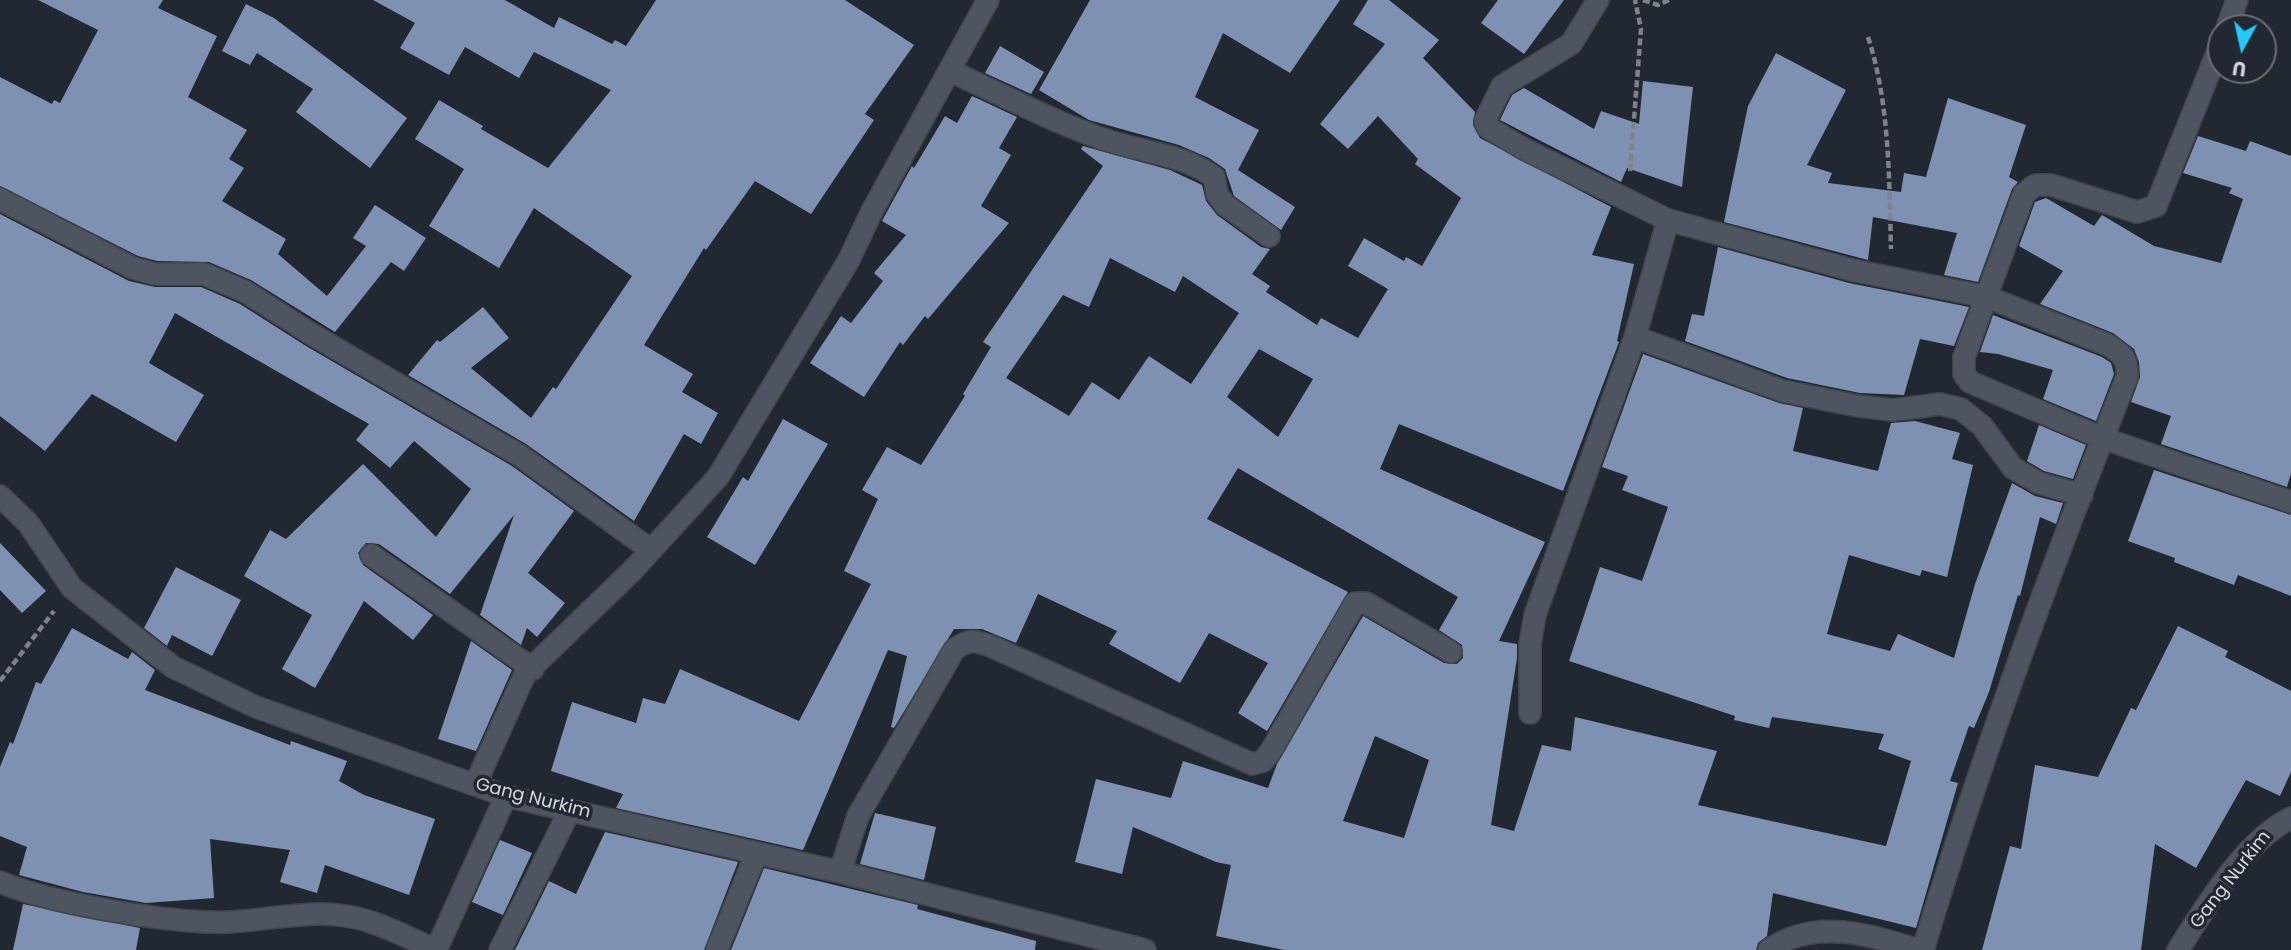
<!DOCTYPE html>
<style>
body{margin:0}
#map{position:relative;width:2291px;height:950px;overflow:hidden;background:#222831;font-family:Poppins,sans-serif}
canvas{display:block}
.north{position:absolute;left:2207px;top:14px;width:70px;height:70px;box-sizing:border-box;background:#222831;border:2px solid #6a6e76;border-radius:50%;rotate:188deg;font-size:19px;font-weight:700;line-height:28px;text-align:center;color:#d5d8de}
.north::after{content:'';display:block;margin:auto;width:24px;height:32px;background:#24c9fe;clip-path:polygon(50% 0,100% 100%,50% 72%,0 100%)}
</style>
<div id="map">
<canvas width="2291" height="950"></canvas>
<div class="north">U</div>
</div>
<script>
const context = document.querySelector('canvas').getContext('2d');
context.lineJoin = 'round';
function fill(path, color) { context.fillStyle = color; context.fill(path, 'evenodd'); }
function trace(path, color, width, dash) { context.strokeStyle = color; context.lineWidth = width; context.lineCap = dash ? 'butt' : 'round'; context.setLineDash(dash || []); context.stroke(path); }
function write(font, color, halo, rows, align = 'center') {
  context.font = font + ' Poppins,sans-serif'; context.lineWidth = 7; context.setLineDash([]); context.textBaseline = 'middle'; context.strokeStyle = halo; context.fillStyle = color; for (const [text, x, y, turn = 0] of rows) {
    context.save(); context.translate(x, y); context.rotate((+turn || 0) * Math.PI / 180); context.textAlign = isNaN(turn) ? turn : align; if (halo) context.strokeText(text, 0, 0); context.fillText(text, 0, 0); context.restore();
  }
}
const building = new Path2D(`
 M38 0H163L158 8 217 36 188 97 247 130 229 159 244 168 222 201 286 239 278 254 327 296 366 246 353 238 375 205 426 238 404 271 391 262 335 332 251 280 209 262 157 261 138 256 0 186V77L52 104 54 100 60 103 98 30Z
 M373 0H505L554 28 559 17 612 44 615 40 626 46 656 0H845L914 45 865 114 874 120 811 214 755 181 706 250 704 248 644 345 693 374 682 392 718 413 701 444 684 434 634 521 526 444 408 375 437 340 440 342 483 307 509 338 471 368 531 418 553 387 556 389 632 276 534 208 499 268 429 226 464 169 415 139 439 100 483 126 481 129 548 168 611 90 534 52 519 78 465 47 449 75 400 48 415 23Z
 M1090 0H1340L1290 73 1223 33 1195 97 1259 130 1238 170 1295 207 1281 230 1234 196 1225 169 1209 158 1179 145 1089 120 1039 90Z
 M1368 0H1389L1439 40 1423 58 1475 112 1473 125 1480 138 1611 207 1592 255 1634 264 1617 341 1619 342 1563 491 1399 424 1380 469 1545 542 1499 641 1517 644V658L1491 825 1514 831 1542 745 1571 751 1575 717 1717 751 1698 805 1886 846 1911 761 1878 749 1884 734 1772 717 1769 728 1734 720 1735 716 1569 661 1600 567 1642 581 1668 507 1622 490 1628 476 1602 467 1643 354 1779 403 1803 408 1793 451 1878 471 1891 423 1915 421 1960 433 1952 459 1973 465 1947 577 1922 570 1920 576 1849 555 1827 634 1890 651 1898 634 1954 658 1975 584 2012 483 2035 496 2063 503 2056 524 2040 517 2020 596 2018 595 1989 692 1974 728 1969 726 1950 781 1958 783 1916 928 1773 893 1767 936 1758 943 1756 950H1284L1216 936 1231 865 1216 862 1133 827 1122 874 1075 862 1096 779 1171 798 1183 761 1268 788 1277 764 1363 616 1444 663 1457 664 1463 658 1462 645 1439 630 1458 597 1238 468 1207 519 1348 592 1267 731 1238 713 1268 663 1209 633 1180 683 1109 644 1117 631 1038 594 1016 643 982 629H954L894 728 891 727 907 656 888 650 803 850 616 808 623 794 551 771 572 702 636 723 643 698 665 704 680 669 799 721 871 584 844 571 878 499 862 490 887 447 921 465 965 396 963 394 991 347 983 342 1103 166 1081 149 1083 146 1170 170 1202 185 1206 201 1217 215 1261 247 1270 249 1252 274 1270 286 1266 292 1317 325 1321 318 1358 338 1388 289 1348 266 1364 238 1404 261 1406 257 1422 266 1461 198 1415 164 1418 159 1378 116 1348 149 1320 124 1385 44 1353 24ZM1110 258 1175 292 1183 276 1239 313 1191 384 1149 356 1119 400 1092 382 1069 416 1006 378 1063 295 1089 307ZM1259 349 1313 379 1278 437 1227 397ZM1375 736 1429 760 1404 838 1343 821Z
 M1498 0H1564L1524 54 1481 23Z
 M246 4 274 18 407 118 370 168 296 112 313 89 257 53 250 65 222 51Z
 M1000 46 1044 72 1031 94 985 73Z
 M1776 53 1846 90 1807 165 1832 173 1828 183 1901 192 1904 173 1926 177 1948 98 2026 125 2009 177 2018 182 2012 189 1978 282 1944 275 1957 233 1873 217 1868 260 1724 222 1748 106Z
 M1643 81 1693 87 1682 187 1627 168 1621 182 1500 120 1512 95 1524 88 1594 129 1601 111 1639 124Z
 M972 96 1017 117 999 148 1011 155 981 206 1009 223 928 319 925 316 903 345 900 342 864 397 810 363 841 316 851 323 883 281 874 273 906 235 882 221 883 219 912 166 914 168 945 116 957 123Z
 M2198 136 2246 151 2250 141 2291 156V473L2287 487 2161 444 2171 416 2131 402 2140 377 2139 362 2134 349 2113 333 2040 304 2063 271 2019 246 2035 202 2046 198 2094 226 2102 215 2154 246 2221 263 2243 199 2229 193 2232 188 2183 173Z
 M0 214 129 281 155 287H201L240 304 306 346 512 466 574 511 528 573 565 603 537 637 527 628 521 645 480 615 514 515 450 594 379 544 366 543 358 553 363 565 433 615 413 640 364 601 315 688 282 669 312 615 244 576 270 530 286 539 363 464 436 537 471 489 414 441 390 468 356 440 369 424 175 313 149 363 204 395 176 442 92 394 45 451 0 416Z
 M1718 247 1849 283 1969 307 1954 346 1920 339 1904 395 1860 393 1787 378 1685 341 1692 314 1704 316Z
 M1993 315 2102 357 2111 363 2114 374 2096 421 2043 399 2053 370 1998 354 1980 352Z
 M783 419 828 444 755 565 707 537 743 477 748 481Z
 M2039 425 2086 445 2073 479 2044 471 2027 461Z
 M2154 470 2291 515V596L2238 575 2234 585 2174 562 2175 558 2128 541Z
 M0 543 46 591 22 613 0 590Z
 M176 567 241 600 212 656 172 635 167 646 144 628Z
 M2178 626 2228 651 2225 657 2291 691V772L2280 796 2246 780 2196 868 2155 844 2141 950H1982L2010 846 2021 849 2035 765 2098 777 2131 708 2136 710Z
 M72 628 128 659 132 652 155 670 145 690 290 745 291 741 347 761 339 781 364 795 435 819 409 895 325 865 317 893 280 882 290 850 210 839 214 898 146 903 83 892 19 875 27 847 0 836V767L10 742 13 744 36 682 41 684Z
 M471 641 512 670 476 751 438 739Z
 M875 813 936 827 924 880 860 864Z
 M605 832 738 862 704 950H515L549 881 576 894Z
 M500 840 532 853 503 915 472 902Z
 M764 868 918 905 917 909 1036 941 1035 950H731Z
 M23 904 140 928 136 950H13Z`);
const path = new Path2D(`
 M1643 0 1658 5 1669 0
 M1868 37C1890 105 1889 178 1891 249
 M1630 171 1641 29 1635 0
 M0 681 54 611`);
const street = new Path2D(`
 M1598 0 1571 44 1502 86 1485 121 1487 127 1524 149 1668 220 1852 270 1987 297 2108 345C2123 354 2128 359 2127 377 2052 565 1981 756 1923 950
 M2227 28 2237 0
 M2221 43 2156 206 2137 212 2051 185H2035L2024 194 1964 357V374L1970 382 2102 438 2291 502
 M950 71C1001 94 1051 121 1103 139 1139 152 1182 153 1214 177L1217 194 1225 205 1269 236
 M0 199 133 268 155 274H204L246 292 313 335 519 455 651 550
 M1635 337 1783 391 1858 406 1894 410 1940 404 1961 409 1982 426 2013 468 2039 483 2082 495
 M0 496 28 523 72 588 173 667 256 707 506 796 840 872 1145 950
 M371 555 533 669
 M1530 713V644L1535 615 1635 337 1668 220
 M475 785 525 674 633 570 718 477 849 260 871 213 988 0
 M840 872 858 816 954 650C969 637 978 641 995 648L1252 764 1263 761 1271 751 1355 603H1366L1451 652
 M0 882C52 904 173 924 230 922 269 920 307 910 346 916 376 920 408 938 436 950
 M436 950 506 796
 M500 950 570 810
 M717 950 756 854
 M1769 950C1814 917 1871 935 1918 950
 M2178 950C2205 908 2245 840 2291 818`);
const streetNames = [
 ["Gang Nurkim",533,799,14],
 ["Gang Nurkim",2231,880,-52]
];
fill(building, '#7e91b3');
trace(street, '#40454c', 24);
trace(path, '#7e828a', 4.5, [7, 3.5]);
trace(street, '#4f5560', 21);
write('18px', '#d5d8de', '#222831', streetNames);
</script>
